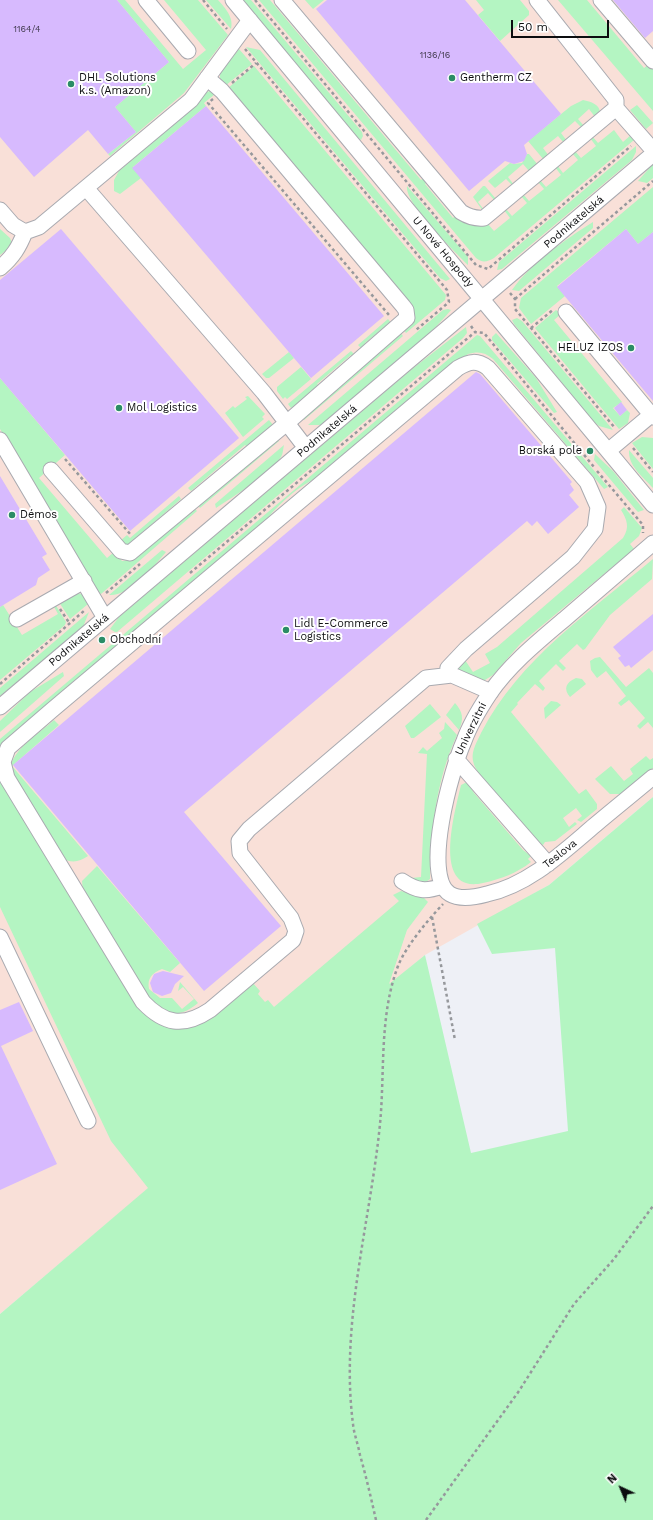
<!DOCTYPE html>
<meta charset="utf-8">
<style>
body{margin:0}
#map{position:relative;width:653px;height:1520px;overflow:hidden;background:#eef0f6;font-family:"Work Sans",sans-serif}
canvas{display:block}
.north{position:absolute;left:601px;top:1468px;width:40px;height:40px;-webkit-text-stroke:3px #fff;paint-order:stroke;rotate:316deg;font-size:11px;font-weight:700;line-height:16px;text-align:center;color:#0c0d0f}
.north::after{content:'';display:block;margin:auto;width:14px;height:18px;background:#0c0d0f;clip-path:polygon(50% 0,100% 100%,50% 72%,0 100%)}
.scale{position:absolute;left:511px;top:20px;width:98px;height:18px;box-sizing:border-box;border:2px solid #0c0d0f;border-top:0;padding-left:5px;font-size:12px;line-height:14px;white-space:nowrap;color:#0c0d0f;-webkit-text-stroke:3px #fff;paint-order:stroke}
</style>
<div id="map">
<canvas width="653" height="1520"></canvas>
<div class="north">N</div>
<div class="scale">50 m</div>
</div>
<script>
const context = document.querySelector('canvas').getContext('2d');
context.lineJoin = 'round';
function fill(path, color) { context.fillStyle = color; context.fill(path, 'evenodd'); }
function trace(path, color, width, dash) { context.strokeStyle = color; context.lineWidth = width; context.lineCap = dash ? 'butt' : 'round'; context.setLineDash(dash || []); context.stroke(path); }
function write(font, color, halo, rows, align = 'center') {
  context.font = font + ' "Work Sans",sans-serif'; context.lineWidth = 4; context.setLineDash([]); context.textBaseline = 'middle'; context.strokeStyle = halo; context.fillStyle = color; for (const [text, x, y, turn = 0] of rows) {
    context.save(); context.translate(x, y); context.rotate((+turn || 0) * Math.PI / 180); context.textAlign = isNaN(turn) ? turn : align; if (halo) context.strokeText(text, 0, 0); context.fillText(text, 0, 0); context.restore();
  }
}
const industrial = new Path2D(`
 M0 0H653V797L549 885 425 955 0 1314Z`);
const green = new Path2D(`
 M117 0H125L183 69 206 50 164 0H198L228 35 184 93 110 156 108 154 136 132 115 107 169 62Z
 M206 0H218C225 8 234 17 231 29Z
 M243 0H251L362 132 363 136 361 140 349 131Z
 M259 0H270L421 180 424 178 427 182 425 184 453 218 456 215 487 223 494 231 510 218 504 210 506 209 512 216 527 203 521 196 523 194 529 201 544 189 538 182 540 180 546 187 561 175 555 167 557 165 563 173 578 160 572 153 575 151 581 158 596 146 590 138 592 136 598 143 614 130 623 142 631 135 634 140 494 258C487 262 482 263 476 258Z
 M305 0H324L313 9Z
 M476 0H520L529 11V15L500 41 478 15 484 10Z
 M558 0H587L644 68 648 65 653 69V111Z
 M246 47 260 50 450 279 446 281 440 278Z
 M239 49 252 64 225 86 220 80V73Z
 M254 66 446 295 445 300 406 333 403 329 411 321 227 89Z
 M210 91 215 94 204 103 206 106 133 167 141 178 120 194 114 191V180L119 171 191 110 207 92Z
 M583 100C591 102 600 104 600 113L595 117 589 109 578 119 584 126 582 128 575 121 561 133 567 141 564 143 558 136 543 148 549 156 544 160 528 141 571 106Z
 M637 105 653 123 646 129 630 110Z
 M636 146V152L632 160 502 269 497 270 499 262Z
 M527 154H529L538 165 530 172 523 164 508 177 514 185 513 186 506 179 495 188 488 181 510 163 514 164 522 163Z
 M653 164V178L647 183 638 181Z
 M407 186 468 257V265C455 252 404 203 407 186Z
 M483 186H485L496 199 495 201 488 193 478 202 484 210 483 211 473 197Z
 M653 187V232L638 244 626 229 557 286 565 296 531 324 519 308 521 298Z
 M593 222V228L519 291 512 290C530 264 566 239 593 222Z
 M0 229 10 238 12 243 8 249 0 255Z
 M448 309 451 310C416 352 363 389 321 425H308L443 310Z
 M556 310 561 314 554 320 622 402 613 408 620 416 627 410 630 413 628 423 619 429 535 328Z
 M517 318 522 321 613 430 599 426 594 422 514 324 512 320Z
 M388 319 393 325 391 327 388 324 365 343 368 347 363 350 358 345Z
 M466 327 467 333 463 338 117 632H115L110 629 119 617 412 369Z
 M400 332 403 336 304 420 303 417Z
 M496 333 536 378 557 412 554 413 492 340V337Z
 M477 335 480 336 608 487 604 489 493 359C485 352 478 351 468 354L323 475C298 485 276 506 260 528L85 676 75 680 42 709 36 718 0 749V739Z
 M351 351 356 356 354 358 351 355 317 384 320 387 291 408 288 404Z
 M289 352 294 358 269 378H266L262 374Z
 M301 367 311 379 287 399 285 397 283 399 277 391V387Z
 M0 378 65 455 39 478 107 558 114 552 122 561 131 560 193 507 197 511 101 594 90 584 0 429Z
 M248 396 265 414 262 417 264 419 243 437 225 413 233 406 235 408 247 399 245 397Z
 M269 420 273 425 248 448 245 445 191 491 188 488Z
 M642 437 653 438V469L632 443Z
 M276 440 279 441 200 508 197 504Z
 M284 445C283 449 283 454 281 457 271 473 233 497 216 508L215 504Z
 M629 450 653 478V488C643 477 628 466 629 450Z
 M595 454 613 471 644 510 638 512 636 510 594 460Z
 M179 496 181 499 144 531 146 534 128 547 120 541 127 535 130 538Z
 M624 507 642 528 639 536 630 544 634 549 521 643 493 675 485 680H470L452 666 463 657 473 672 490 663 485 654 497 647 623 538C630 527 627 520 621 510Z
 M162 550 166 552C154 566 129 597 109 595Z
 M653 559 652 579 610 615 585 649 583 650 577 644 559 661 566 668 563 671 556 664 539 681 545 688 543 691 535 684 517 703 518 704 511 712 579 794 586 789 597 804V809L581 822 577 820 582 816 576 808 563 818 569 827 575 822 577 824 555 841 545 842 543 845 538 844 474 772 477 770C468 756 475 746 481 733 519 659 591 611 653 559Z
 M75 593 82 594 88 604 70 619 59 602Z
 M55 604 66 622 65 625 0 680V607L3 605 22 635 58 614 53 605Z
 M89 612 83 627 0 696V688Z
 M600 657 626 687 649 668 653 673V728L648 722 640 729 637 726 645 718 629 700 621 706 618 703 626 696 606 671 597 678 591 670 590 661 595 658Z
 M63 672 64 676 0 732V721L30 692Z
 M576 678 582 679 586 684 570 697C563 689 566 682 576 678Z
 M551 701 557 702 561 705 545 719 544 708Z
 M455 703C463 712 464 719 459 730L446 715Z
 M430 704 441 717 414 738H411L405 726Z
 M54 720 59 725 12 766 88 856C79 862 71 864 61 857L11 774C6 753 40 733 54 720Z
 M445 722 457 735C435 784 432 827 430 879L423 884 411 881 412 878 421 877 427 754 418 753 423 747 427 751 442 738 439 733 444 729Z
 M646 756 650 760 653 758V768L621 794H610L595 779 611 766 624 781 633 774 630 769Z
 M0 781 139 1009C149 1019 159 1024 173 1027L252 982 260 991 258 994 265 1002 268 1000 274 1007 399 901 393 895 401 891 424 898 428 902 407 930 389 984 425 955 471 1153 568 1131 555 948 492 954 477 924 549 885 653 797V1520H0V1314L148 1188 111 1141 0 907Z
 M467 782 474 793 523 850 531 856 528 859 531 862C517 873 501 879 483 883 431 895 455 811 461 785Z
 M97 866 180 963 170 972 162 969C152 973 147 978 149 989L160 998H172L182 1009 194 999 183 987 178 991 180 982 198 1003C179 1019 170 1014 150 1002L83 891 82 881Z`);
const building = new Path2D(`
 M0 0H117L169 62 115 107 136 132 108 154 88 130 34 177 0 137Z
 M327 0H465L561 114 524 145 527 154 524 161 514 164 505 161 469 191 316 9Z
 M613 0H653V31L645 38Z
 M206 106 384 316 311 378 132 168Z
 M61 229 239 438 130 531 0 378V280Z
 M626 229 638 244 653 232V401L557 287Z
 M476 372 480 374 572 482 570 484 574 490 569 495 579 507 548 534 537 521 532 526 527 521 184 812 281 926 204 991 13 765Z
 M621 402 627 410 620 416 614 408Z
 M0 476 47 554 42 557 50 570 38 578 36 585 0 607Z
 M653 614V650L631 668 629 665 625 667 618 658 621 656 613 647Z
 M163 971 184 976 175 984 171 993 162 996 153 992 150 983 154 974Z
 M19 1002 33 1031 1 1046 57 1164 0 1190V1010Z`);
const path = new Path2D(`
 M203 0 227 29
 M255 0 476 265 488 269 631 146
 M245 49 447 290 449 302 416 330
 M232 83 256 63
 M213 99 208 103 389 315
 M510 293 515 299V309L615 428
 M515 299 653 181
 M471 326 475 332 484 333 594 467
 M531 328 554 309
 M633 448 653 472
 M65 459 131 535
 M597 471 643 525V533
 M190 573 475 332
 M106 593 140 564
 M60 609 70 624
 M0 684 85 610
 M432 917 455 1040
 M376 1520C371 1498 366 1476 360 1455 358 1444 354 1434 353 1424 340 1323 370 1224 380 1124 385 1072 379 1016 398 966 406 946 428 920 443 904
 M426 1520 519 1391 574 1304 614 1259 653 1206`);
const minor = new Path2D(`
 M146 0 188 51
 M233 0 653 505
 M282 0 461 212C469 217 475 219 484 218L616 108
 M537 0 616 100V108L653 150
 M601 0 653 61
 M86 188 264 393 306 448
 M0 210 13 225 25 232 39 227 191 100 250 20
 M0 268C13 257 19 247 25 232
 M566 312 653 417
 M0 440 105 618
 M608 451 651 415
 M51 470 121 551 130 553 288 422 407 318 406 310 403 306 222 91 207 78
 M653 543C624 568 596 592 567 617 540 640 511 663 490 693 480 708 470 724 464 741 452 768 421 876 450 894 460 900 476 897 487 894 529 885 563 852 595 825 614 809 634 793 653 777
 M17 619 84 581
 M452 675 448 668 466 649 573 557 595 529 598 507 587 482 488 368C477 360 470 361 458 368L52 710 8 748 3 762 7 778 143 1002C164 1024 183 1028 210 1010L293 940 296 931 291 918 240 853 239 841 249 829 426 678 452 675 491 692
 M0 707 653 154
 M456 759 548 864
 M402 881C417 891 426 892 442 886
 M0 937 88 1121`);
const markers = [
 [452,78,4,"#2b8c66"],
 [71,84,4,"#2b8c66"],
 [631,348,4,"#2b8c66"],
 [119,408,4,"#2b8c66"],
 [590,451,4,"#2b8c66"],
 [12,515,4,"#2b8c66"],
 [286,630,4,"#2b8c66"],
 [102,640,4,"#2b8c66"]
];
const numberNames = [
 ["1164/4",27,29],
 ["1136/16",435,55]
];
const poiNames = [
 ["DHL Solutions",79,78],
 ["k.s. (Amazon)",79,91],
 ["Gentherm CZ",460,78],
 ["HELUZ IZOS",623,348,"right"],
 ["Mol Logistics",127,408],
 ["Borská pole",582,451,"right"],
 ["Démos",20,515],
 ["Lidl E-Commerce",294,624],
 ["Logistics",294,637],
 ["Obchodní",110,640]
];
const streetNames = [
 ["Podnikatelská",574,222,-40],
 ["U Nové Hospody",443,252,50],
 ["Podnikatelská",327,431,-40],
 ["Podnikatelská",79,640,-40],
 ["Univerzitní",471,729,-64],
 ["Teslova",560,854,-38]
];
fill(industrial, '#f9e0d8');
fill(green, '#b4f5c2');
fill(building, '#d7bafe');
trace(minor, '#a9aab0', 17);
trace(path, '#96989c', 2.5, [3, 3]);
trace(minor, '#fff', 15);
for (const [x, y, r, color] of markers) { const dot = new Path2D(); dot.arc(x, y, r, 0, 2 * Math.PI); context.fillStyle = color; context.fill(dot); trace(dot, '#fff', 1.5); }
write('9px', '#3f384b', null, numberNames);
write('11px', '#0c0d0f', '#fff', poiNames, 'left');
write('11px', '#0c0d0f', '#fff', streetNames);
</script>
